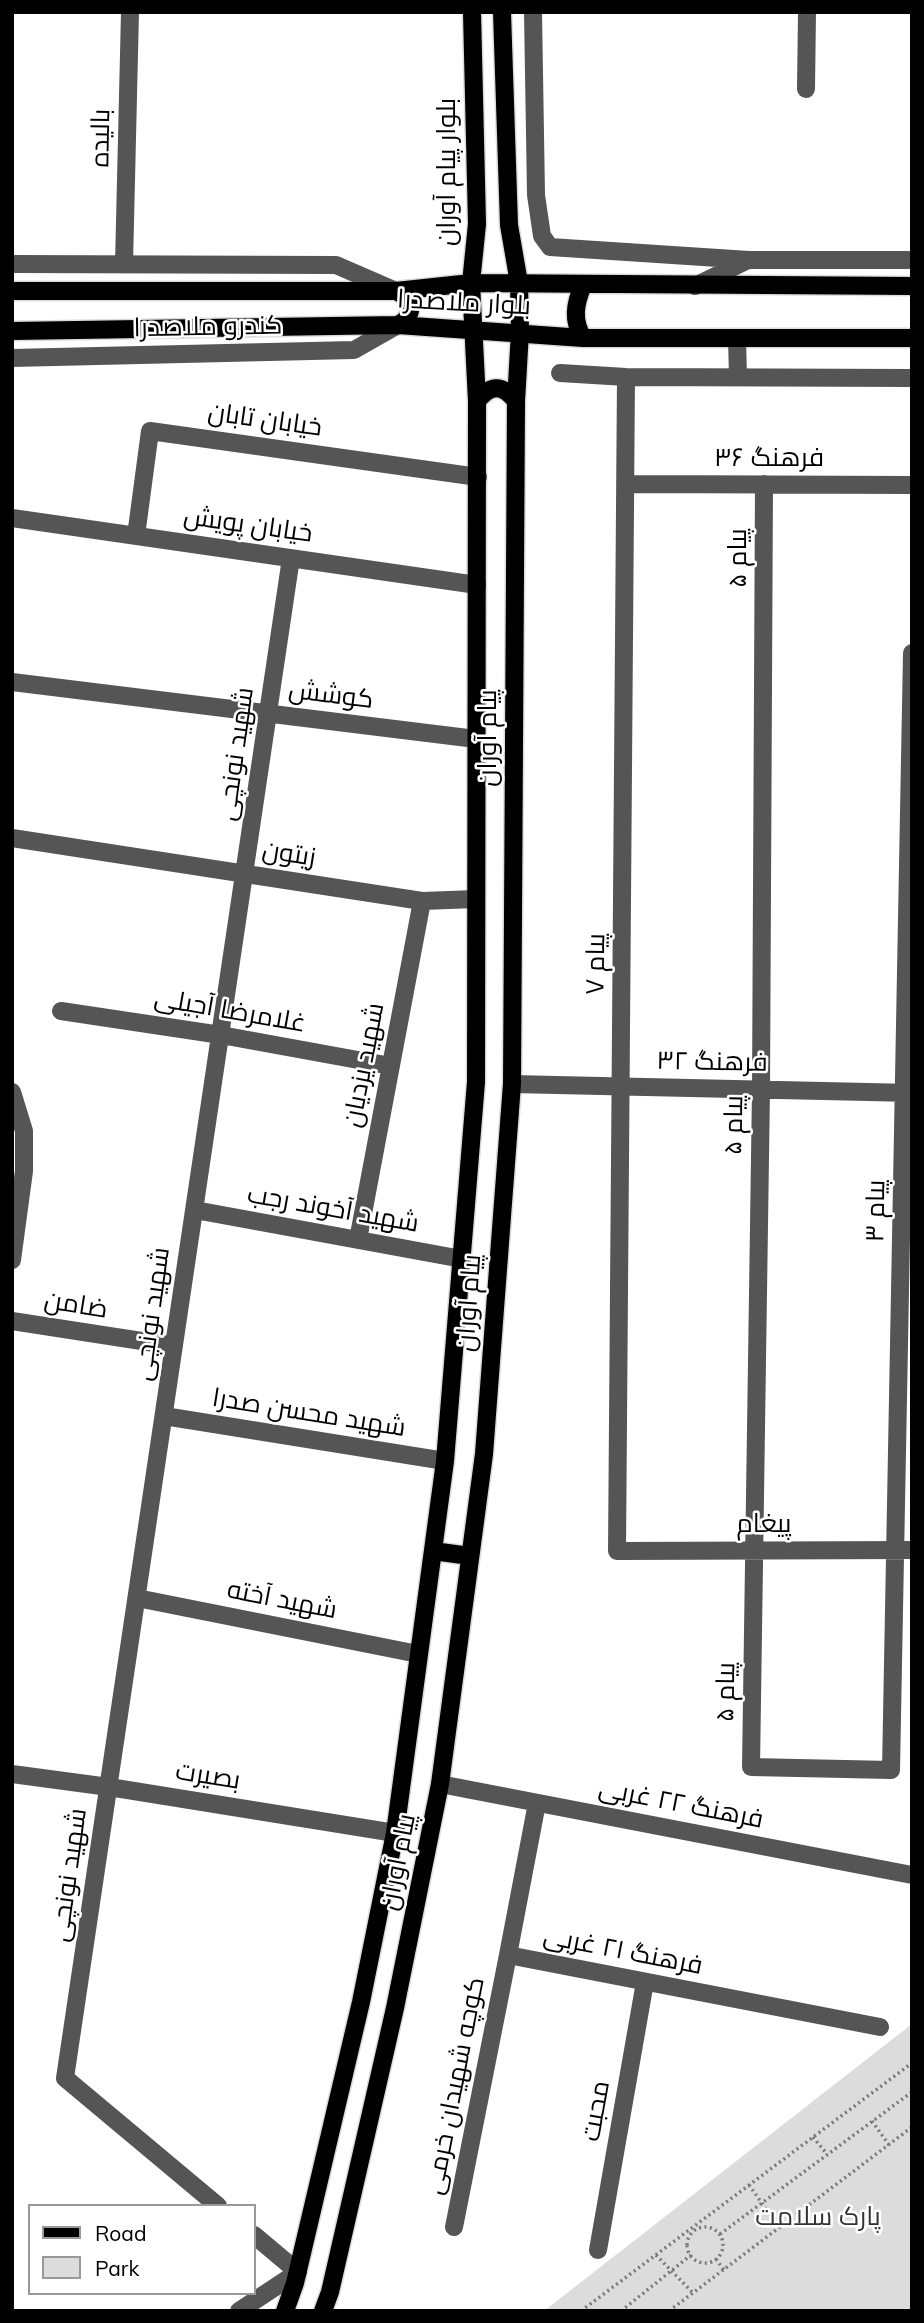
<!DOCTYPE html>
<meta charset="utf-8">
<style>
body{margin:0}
#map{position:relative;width:924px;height:2323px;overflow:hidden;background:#fff;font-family:Mulish,sans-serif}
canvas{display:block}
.frame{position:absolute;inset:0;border:14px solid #000;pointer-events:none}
.legend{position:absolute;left:28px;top:2204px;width:228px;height:91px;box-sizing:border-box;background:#fff;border:2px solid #999;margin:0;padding:9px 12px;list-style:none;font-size:21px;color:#000}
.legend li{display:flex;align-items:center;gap:14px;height:35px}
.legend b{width:35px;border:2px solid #999}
</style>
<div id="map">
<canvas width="924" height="2323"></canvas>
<div class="frame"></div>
<ul class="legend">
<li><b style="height:9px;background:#000"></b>Road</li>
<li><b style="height:19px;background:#dcdcdc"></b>Park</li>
</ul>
</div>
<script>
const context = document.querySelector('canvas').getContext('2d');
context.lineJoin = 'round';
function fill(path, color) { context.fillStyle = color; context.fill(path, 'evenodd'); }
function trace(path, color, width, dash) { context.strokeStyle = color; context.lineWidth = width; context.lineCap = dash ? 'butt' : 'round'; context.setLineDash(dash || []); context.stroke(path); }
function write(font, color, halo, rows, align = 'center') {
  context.font = font + ' Mulish,Cairo,sans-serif'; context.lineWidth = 5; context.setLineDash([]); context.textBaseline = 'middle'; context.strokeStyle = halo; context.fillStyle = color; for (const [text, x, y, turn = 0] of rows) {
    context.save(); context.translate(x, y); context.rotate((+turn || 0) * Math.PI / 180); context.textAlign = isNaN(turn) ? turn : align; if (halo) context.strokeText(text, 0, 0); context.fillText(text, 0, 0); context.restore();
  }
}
const green = new Path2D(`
 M912 2024V2311H544Z`);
const path = new Path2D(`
 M872 2121 889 2145
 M813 2137 827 2154
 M749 2185 779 2227
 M687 2245a18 18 0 1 1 36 0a18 18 0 1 1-36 0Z
 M720 2234 912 2092
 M656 2255 693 2293
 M716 2259 724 2270
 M581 2311 912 2063
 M621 2311 691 2255
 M669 2311 912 2127`);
const minor = new Path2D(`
 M533 12 536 195 542 236 550 247 749 260H912
 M806 89 807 12
 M12 264 336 265 396 291
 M124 264 130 12
 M695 286 746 261
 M737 338 738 377
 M12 358 354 350 398 325
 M560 373 626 377 912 378
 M626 377 617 1551 912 1550
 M627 484 912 485
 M764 484 761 1090 751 1767 891 1770 912 653
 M12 518 477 585
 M136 536 150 431 478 477
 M12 682 476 739
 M12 838 422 901 476 899
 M61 1011 221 1035 391 1066
 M512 1084 912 1093
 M12 1092 24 1131V1171L12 1260
 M195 1210 462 1259
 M358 1240 422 901
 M12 1321 174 1346
 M164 1416 445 1461
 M137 1598 418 1654
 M12 1774 109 1787 395 1833
 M440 1784 912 1875
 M537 1803 508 1955 880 2027
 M218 2206 65 2078 291 558
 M454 2227 508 1955
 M598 2250 645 1982
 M239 2311 298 2272 254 2235`);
const major = new Path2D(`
 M583 285C575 304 572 320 583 338
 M12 291H396L471 283 912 286
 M396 291C414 299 415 316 398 325
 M12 331 398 325 583 338H912
 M477 401C491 384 502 384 516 401
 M433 1551 470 1556
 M285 2311 295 2283 361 2002 395 1833 445 1461 476 1082 477 401 471 283 477 224 472 12
 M323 2311 330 2292 395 2008 440 1784 484 1454 512 1084 516 401 520 332 519 283 509 225 502 12`);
const streetNames = [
 ["بالیده",101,138,-89],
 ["بلوار پیام آوران",447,172,-90],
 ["بلوار ملاصدرا",464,303,3],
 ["کندرو ملاصدرا",208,327,-1],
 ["خیابان تابان",265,420,8],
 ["فرهنگ ۳۶",769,458],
 ["خیابان پویش",248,525,8],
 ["پیام ۵",738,558,-90],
 ["کوشش",331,695,7],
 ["پیام آوران",488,738,-90],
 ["شهید نونچی",236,754,-82],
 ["زیتون",289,854,9],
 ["پیام ۷",596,964,-89],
 ["غلامرضا آجیلی",230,1011,10],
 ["فرهنگ ۳۲",712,1062,1],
 ["شهید یزدیان",364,1065,-79],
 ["پیام ۵",734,1125,-89],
 ["شهید آخوند رجب",333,1209,10],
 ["پیام ۳",876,1211,-89],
 ["پیام آوران",469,1303,-86],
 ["ضامن",76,1305,9],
 ["شهید نونچی",152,1314,-82],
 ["شهید محسن صدرا",309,1413,9],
 ["پیغام",764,1524],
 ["شهید آخته",282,1600,11],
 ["پیام ۵",726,1692,-89],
 ["بصیرت",208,1776,9],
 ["فرهنگ ۲۲ غربی",681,1804,11],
 ["پیام آوران",398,1862,-79],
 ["شهید نونچی",69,1875,-82],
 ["فرهنگ ۲۱ غربی",623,1951,11],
 ["کوچه شهیدان خرمی",455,2086,-79],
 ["محبت",596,2111,-80]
];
const parkNames = [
 ["پارک سلامت",818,2217]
];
fill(green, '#dcdcdc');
trace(major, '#dbdbdb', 21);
trace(path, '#777', 3.5, [2, 3.5]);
trace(minor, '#555', 18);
trace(major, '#000', 18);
write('26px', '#000', '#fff', streetNames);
write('26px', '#333', '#fff', parkNames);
</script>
